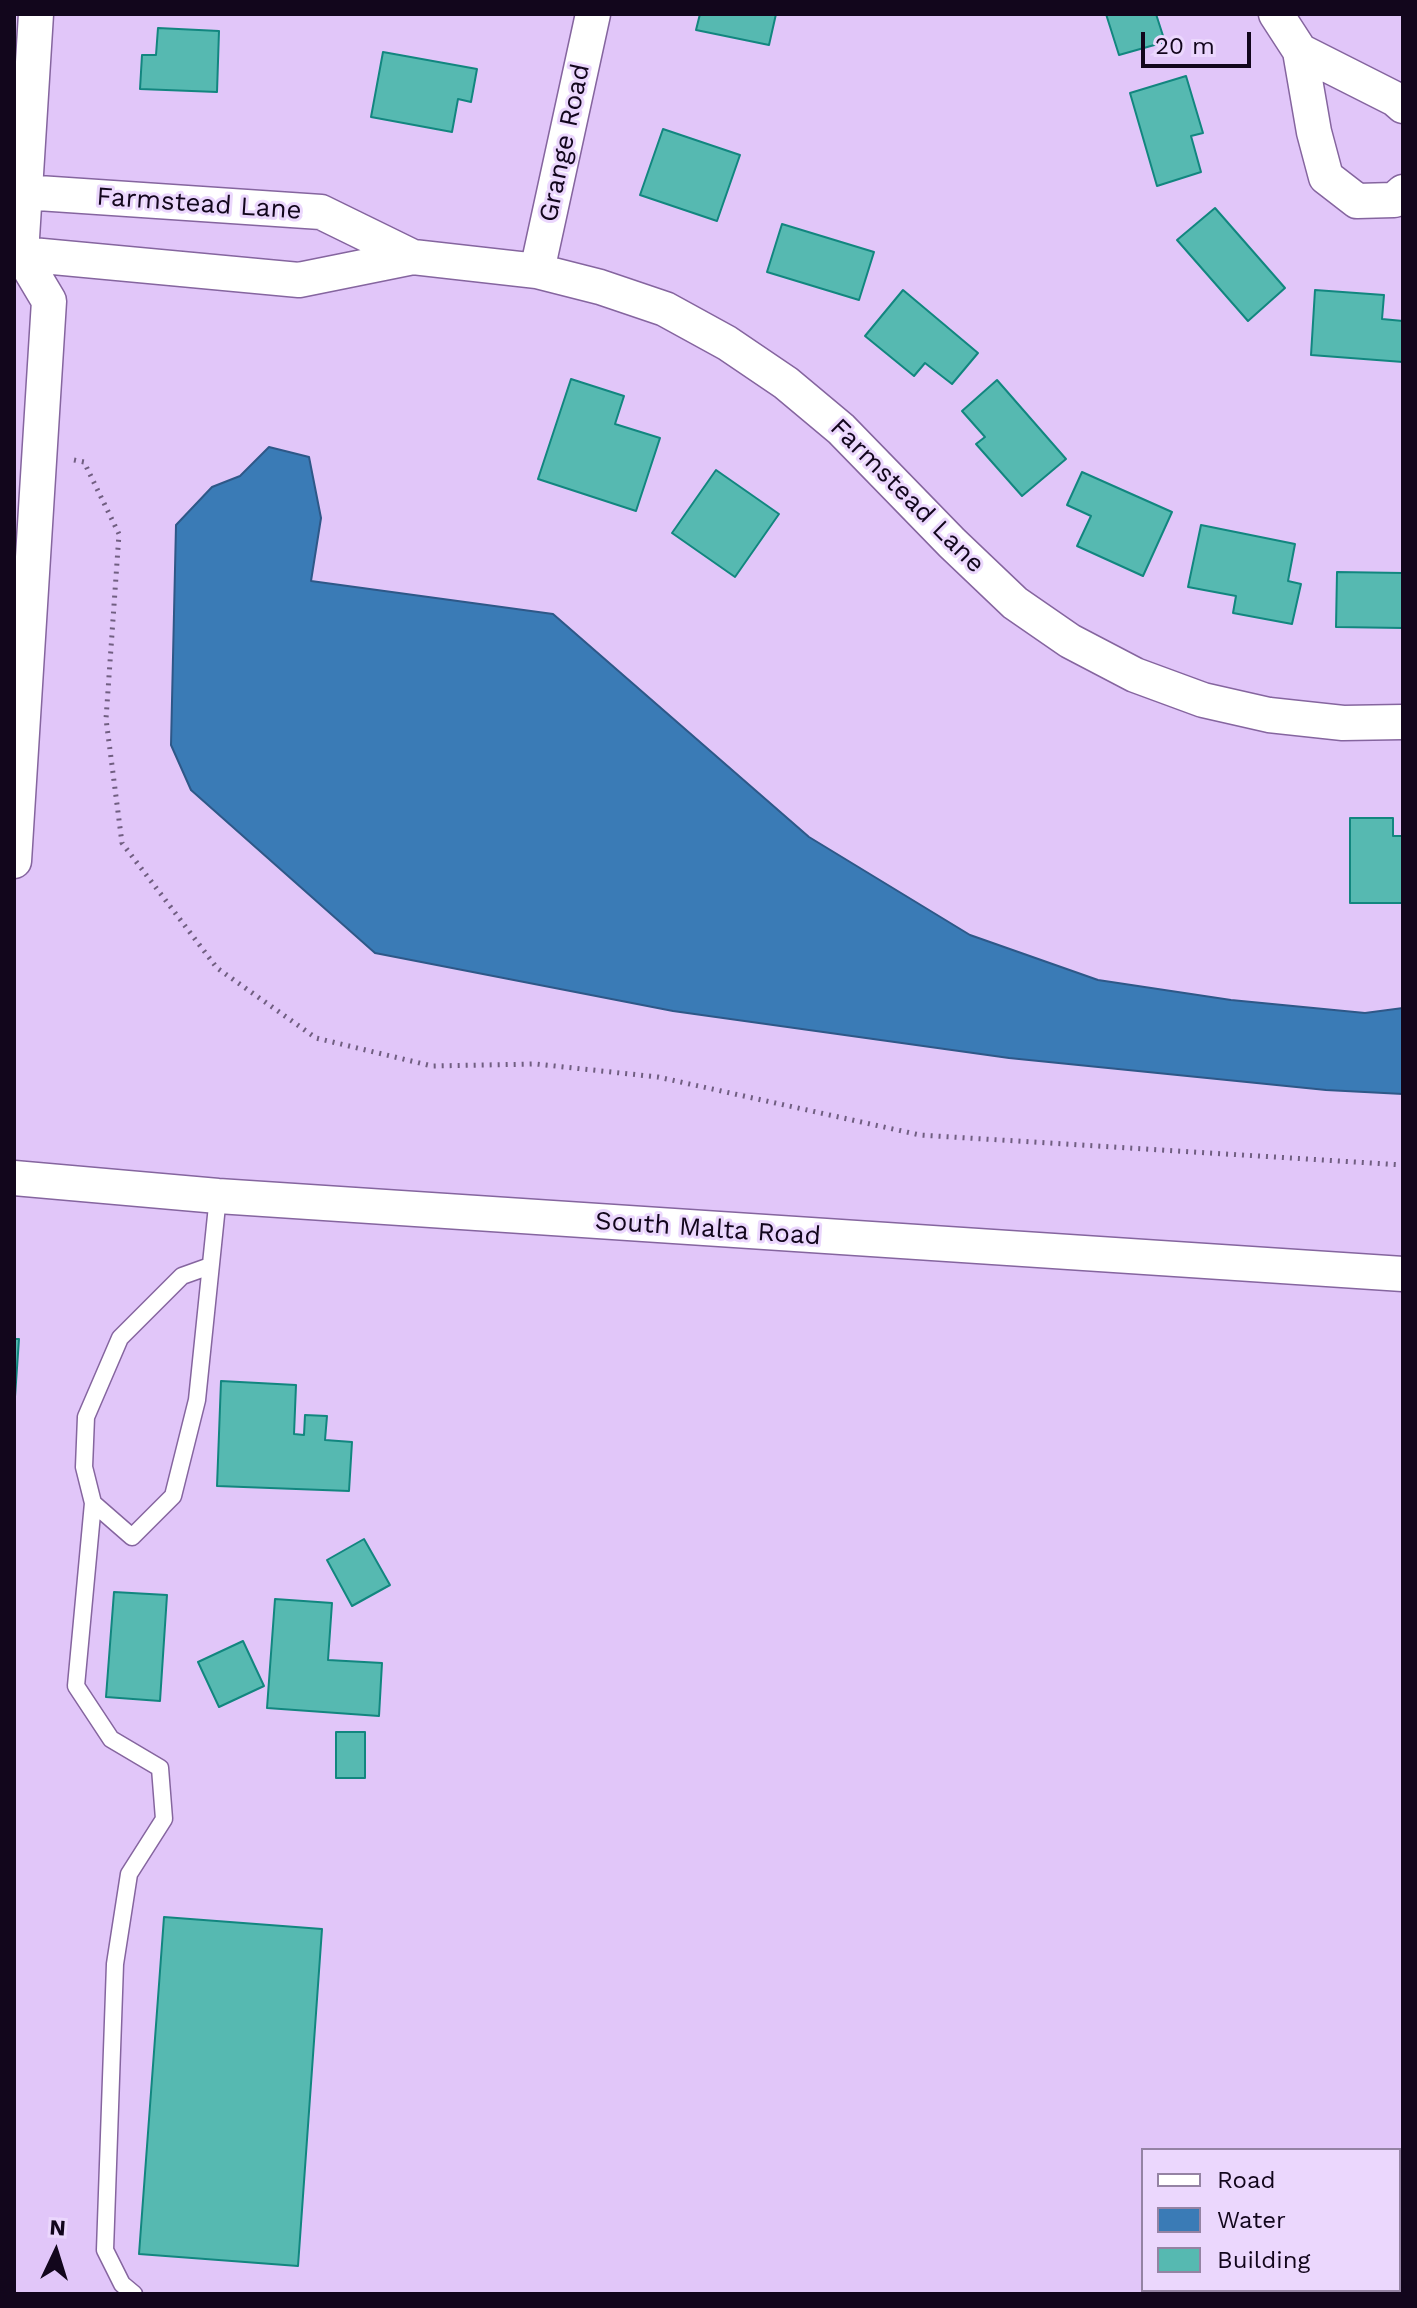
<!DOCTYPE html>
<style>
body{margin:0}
#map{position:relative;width:1417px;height:2308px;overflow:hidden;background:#e1c6f9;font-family:"Work Sans",sans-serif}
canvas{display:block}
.frame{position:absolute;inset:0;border:16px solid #12061c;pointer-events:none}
.legend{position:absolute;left:1141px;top:2148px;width:260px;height:144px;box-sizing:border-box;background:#ebd7fd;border:2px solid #9483a3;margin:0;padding:10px 14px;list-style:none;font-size:24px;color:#12061c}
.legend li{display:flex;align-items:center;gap:16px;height:40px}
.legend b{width:40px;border:2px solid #9483a3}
.north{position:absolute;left:16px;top:2212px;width:80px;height:80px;-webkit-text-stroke:6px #ebd7fd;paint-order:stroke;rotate:4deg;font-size:22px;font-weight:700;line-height:32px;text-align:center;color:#12061c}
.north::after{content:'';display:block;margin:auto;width:28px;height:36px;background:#12061c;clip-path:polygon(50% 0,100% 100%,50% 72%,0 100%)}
.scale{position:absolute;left:1141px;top:32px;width:110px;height:36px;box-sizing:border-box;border:4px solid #12061c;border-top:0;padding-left:10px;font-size:24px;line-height:28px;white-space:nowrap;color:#12061c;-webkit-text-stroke:6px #ebd7fd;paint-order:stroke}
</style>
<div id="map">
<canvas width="1417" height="2308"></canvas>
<div class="frame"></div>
<ul class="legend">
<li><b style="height:10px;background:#fff"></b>Road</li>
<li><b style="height:22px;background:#3a7bb6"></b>Water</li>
<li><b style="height:22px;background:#56b9b1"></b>Building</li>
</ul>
<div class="north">N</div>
<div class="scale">20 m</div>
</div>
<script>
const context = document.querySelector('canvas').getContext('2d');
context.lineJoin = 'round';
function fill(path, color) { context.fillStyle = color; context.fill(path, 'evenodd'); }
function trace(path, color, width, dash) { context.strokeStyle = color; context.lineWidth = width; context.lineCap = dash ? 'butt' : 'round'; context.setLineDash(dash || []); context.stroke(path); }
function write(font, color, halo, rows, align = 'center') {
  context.font = font + ' "Work Sans",sans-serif'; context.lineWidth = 6; context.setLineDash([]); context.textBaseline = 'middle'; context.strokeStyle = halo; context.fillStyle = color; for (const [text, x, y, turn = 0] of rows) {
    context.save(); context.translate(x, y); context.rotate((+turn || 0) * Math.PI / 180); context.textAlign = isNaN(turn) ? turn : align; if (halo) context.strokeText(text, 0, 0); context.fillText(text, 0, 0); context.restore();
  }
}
const water = new Path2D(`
 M269 447 309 457 321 518 311 581 553 614 809 837 970 935 1098 980 1231 1000 1365 1013 1403 1008V1094L1326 1090 1009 1058 673 1011 375 953 191 790 171 745 176 525 212 487 240 476Z`);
const building = new Path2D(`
 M700 14H776L769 45 696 30Z
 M1106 14H1156L1165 42 1119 55Z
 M158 28 219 31 217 92 140 89 142 55H156Z
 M383 52 477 69 471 102 458 99 452 132 371 117Z
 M1186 76 1203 133 1191 136 1201 172 1157 186 1130 93Z
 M663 129 740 155 717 221 640 195Z
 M1215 208 1285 288 1248 321 1177 240Z
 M782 224 874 252 859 300 767 272Z
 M903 290 978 353 952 384 925 363 914 376 865 336Z
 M1315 290 1384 295 1382 319 1403 321V362L1311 355Z
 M571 379 624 396 615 424 660 438 636 511 538 479Z
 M997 380 1066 459 1022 496 976 444 985 437 962 411Z
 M716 470 779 514 735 577 672 533Z
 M1082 472 1172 512 1143 576 1077 546 1091 516 1067 505Z
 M1201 525 1295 544 1288 581 1301 584 1292 624 1233 613 1236 596 1188 587Z
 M1337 572 1403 573V628L1336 627Z
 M1350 818H1393V836H1403V903H1350Z
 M14 1339H19L14 1411Z
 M221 1381 296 1385 294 1434 304 1435 305 1415 327 1416 325 1440 352 1442 349 1491 217 1486Z
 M364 1539 390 1585 352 1606 327 1560Z
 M114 1592 167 1595 160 1701 106 1697Z
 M275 1599 332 1603 328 1660 382 1663 379 1716 267 1708Z
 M243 1641 264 1686 219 1707 198 1662Z
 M336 1732H365V1778H336Z
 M164 1917 322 1929 298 2266 139 2254Z`);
const path = new Path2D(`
 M74 460 84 462 119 534 106 719 122 843 217 968 316 1038 432 1066 536 1064 658 1077 920 1135 1403 1165`);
const service = new Path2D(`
 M210 1266 182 1276 120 1338 86 1417 84 1467 93 1503 132 1537 173 1496 197 1400 218 1196
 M93 1503 76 1686 111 1739 160 1768 164 1819 129 1874 115 1964 105 2250 122 2284 134 2294`);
const minor = new Path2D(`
 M36 14 21 254 299 280 413 257 537 271 600 287 665 309 727 343 786 383 841 429 952 543 1015 603 1070 641 1135 675 1203 700 1269 715 1343 723 1403 722
 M1276 14 1300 51 1395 99 1403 106
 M1300 51 1314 132 1326 177 1357 201 1394 200 1403 192
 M23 192 321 212 413 257
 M14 262 21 254 49 301 14 861
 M537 271 593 14
 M14 1178 218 1196 1403 1274`);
const streetNames = [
 ["Grange Road",565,143,-78],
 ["Farmstead Lane",199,204,4],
 ["Farmstead Lane",907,496,45],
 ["South Malta Road",708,1229,4]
];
fill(water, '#3a7bb6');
trace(water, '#2e5888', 2);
fill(building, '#56b9b1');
trace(building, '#12867f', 2);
trace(service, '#85659f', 19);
trace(minor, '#85659f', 37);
trace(path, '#705e81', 5, [2, 6]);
trace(service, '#fff', 16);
trace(minor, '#fff', 34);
write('26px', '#12061c', '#ebd7fd', streetNames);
</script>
